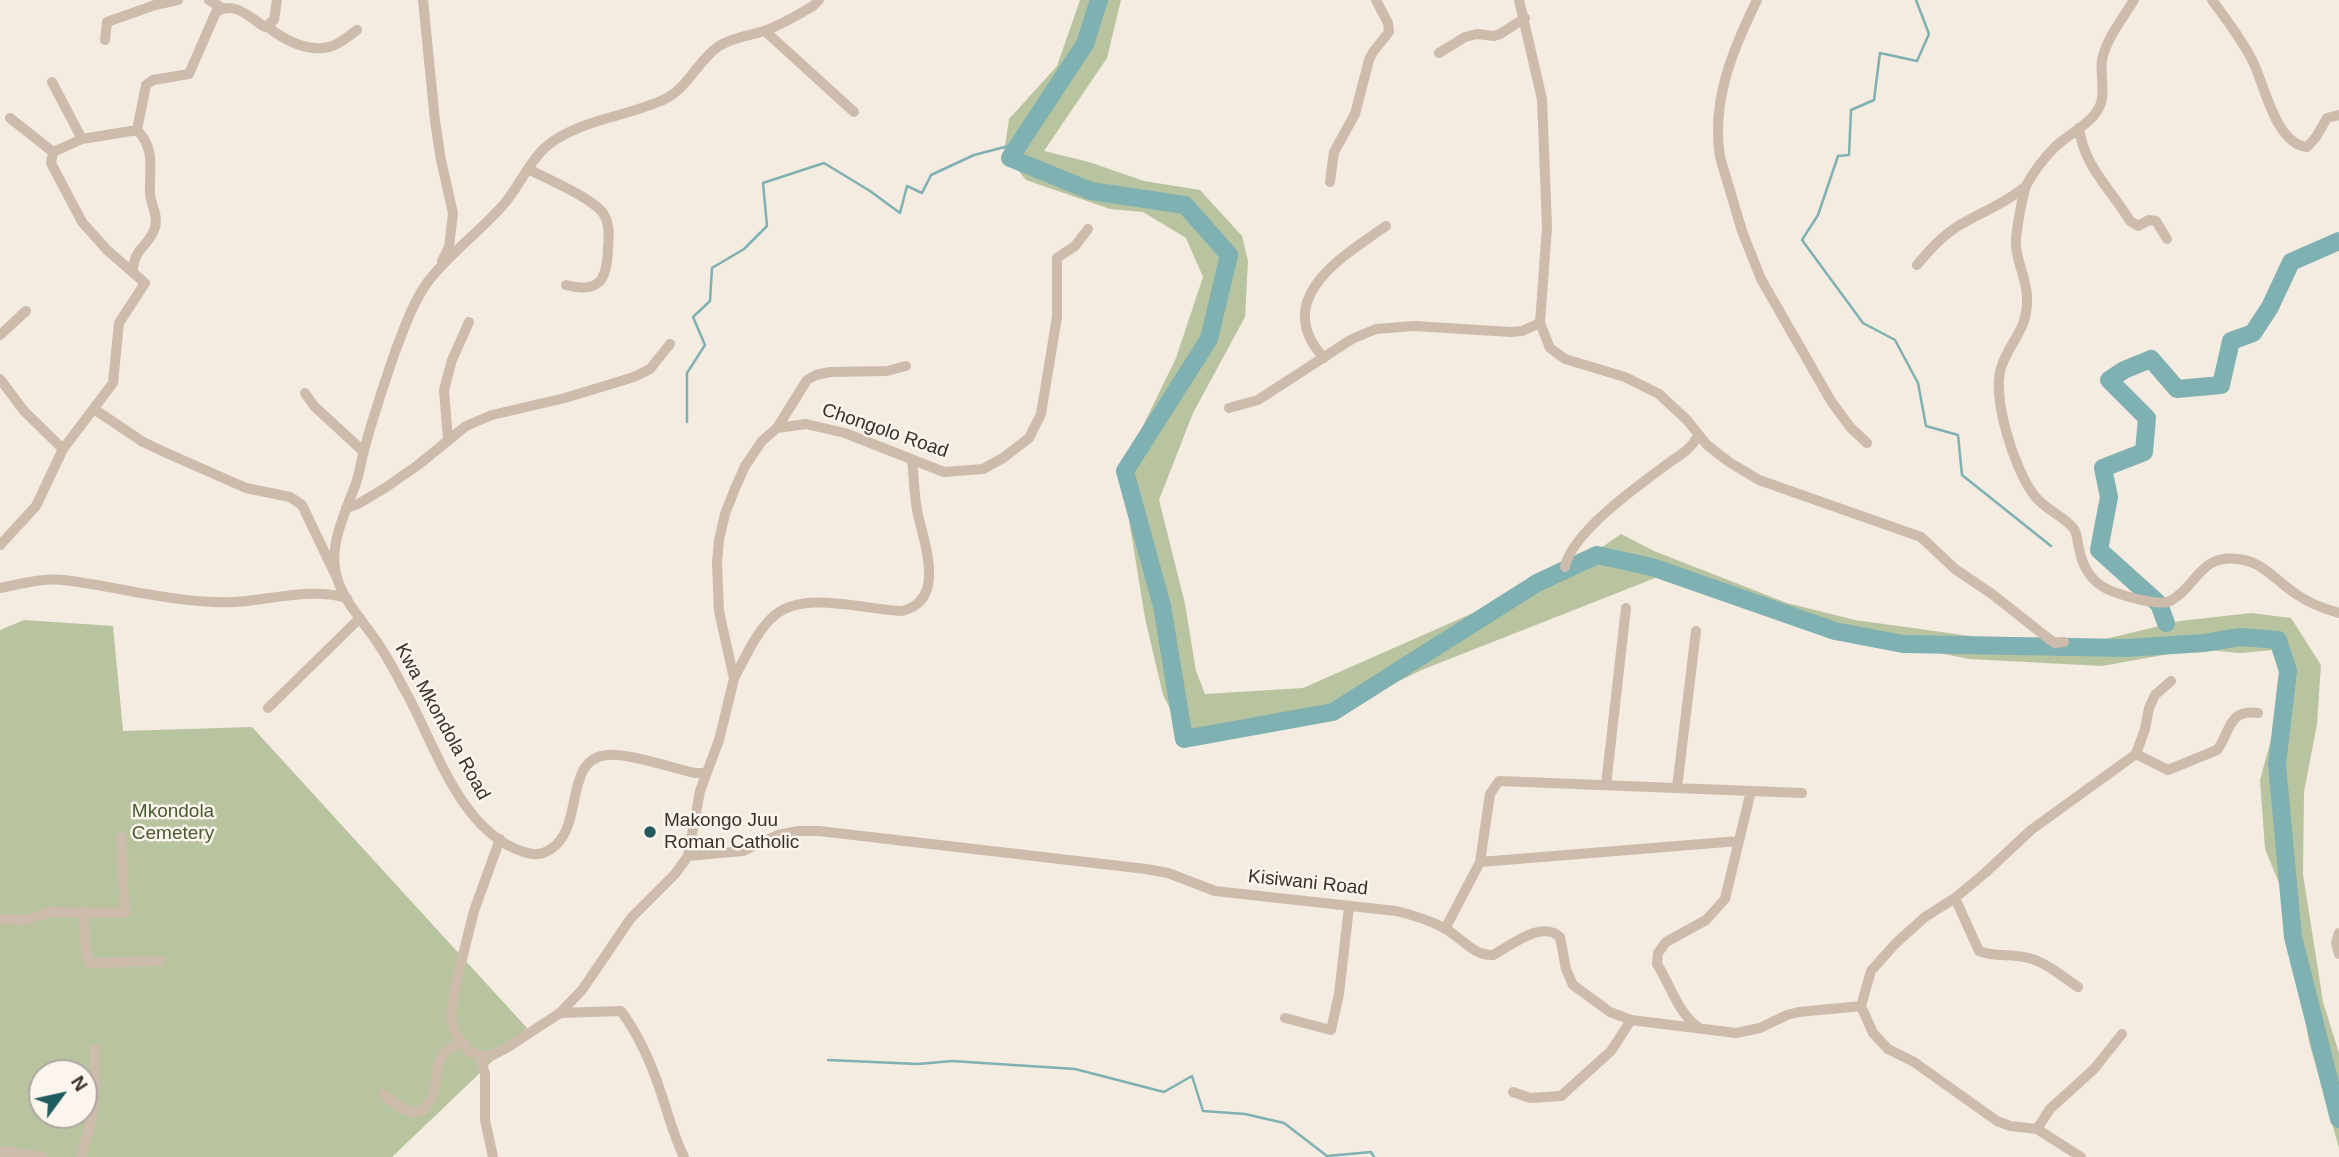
<!DOCTYPE html>
<style>
body{margin:0}
#map{position:relative;width:2339px;height:1157px;overflow:hidden;background:#f4ebe1;font-family:Arial,sans-serif}
canvas{display:block}
.north{position:absolute;left:28px;top:1059px;width:70px;height:70px;box-sizing:border-box;background:#fbf5ee;border:2px solid #aea6a0;border-radius:50%;rotate:57deg;font-size:19px;font-weight:700;line-height:28px;text-align:center;color:#3b302b}
.north::after{content:'';display:block;margin:auto;width:24px;height:32px;background:#1f5a5e;clip-path:polygon(50% 0,100% 100%,50% 72%,0 100%)}
</style>
<div id="map">
<canvas width="2339" height="1157"></canvas>
<div class="north">N</div>
</div>
<script>
const context = document.querySelector('canvas').getContext('2d');
context.lineJoin = 'round';
function fill(path, color) { context.fillStyle = color; context.fill(path, 'evenodd'); }
function trace(path, color, width, dash) { context.strokeStyle = color; context.lineWidth = width; context.lineCap = dash ? 'butt' : 'round'; context.setLineDash(dash || []); context.stroke(path); }
function write(font, color, halo, rows, align = 'center') {
  context.font = font + ' Arial,sans-serif'; context.lineWidth = 5; context.setLineDash([]); context.textBaseline = 'middle'; context.strokeStyle = halo; context.fillStyle = color; for (const [text, x, y, turn = 0] of rows) {
    context.save(); context.translate(x, y); context.rotate((+turn || 0) * Math.PI / 180); context.textAlign = isNaN(turn) ? turn : align; if (halo) context.strokeText(text, 0, 0); context.fillText(text, 0, 0); context.restore();
  }
}
const green = new Path2D(`
 M1080 0H1121L1107 58 1044 151 1089 162 1144 181 1200 190 1242 236 1248 261 1245 317 1193 413 1159 500 1185 604 1196 671 1205 694 1303 688 1566 572 1621 534 1654 551 1787 603 1855 620 2064 649 2180 621 2251 613 2291 618 2321 665 2317 724 2304 792 2303 874 2323 1002 2339 1053V1148L2309 1042 2286 900 2265 849 2260 780 2287 681 2284 649 2240 653 2197 649 2102 666 1969 659 1864 638 1793 617 1673 571 1424 669 1330 714 1275 727 1188 743 1163 695 1145 618 1121 471 1176 358 1203 277 1186 238 1143 212 1110 209 1026 180 1004 153 1009 119 1057 66Z
 M24 620 113 626 123 731 252 727 527 1028 392 1157H0V630ZM42 1073H84V1115H42Z`);
const stream = new Path2D(`
 M1916 0 1929 34 1917 61 1880 53 1874 100 1851 110 1849 155 1838 156 1818 215 1802 240 1863 323 1895 340 1918 383 1926 426 1958 435 1962 475 2051 546
 M687 422V373L705 345 693 317 710 301 712 268 744 249 767 226 763 183 824 163 870 191 900 213 907 186 922 193 931 175 974 155 1020 143
 M828 1060 918 1064 952 1061 1075 1069 1164 1092 1192 1076 1203 1111 1245 1114 1284 1123 1327 1156 1371 1152 1374 1157`);
const river = new Path2D(`
 M1099 0 1085 44 1010 158 1091 191 1185 205 1229 255 1209 339 1125 471 1162 606 1184 739 1333 712 1537 583 1597 555 1652 567 1835 631 1903 644 2127 648 2204 643 2240 637 2278 640 2288 671 2277 765 2293 937 2339 1119
 M2166 623 2159 604 2099 550 2109 497 2103 468 2144 452 2147 418 2109 380 2124 370 2151 359 2177 389 2221 385 2231 341 2253 333 2270 307 2291 262 2339 241`);
const minor = new Path2D(`
 M209 0 222 8
 M423 0 435 121 441 160 453 213 449 247 442 261
 M1519 0 1542 99 1547 227 1540 323 1550 348 1565 359 1625 377 1659 394 1687 420 1707 445 1729 462 1759 480 1921 537 1955 569 1992 594 2049 639 2055 643 2064 642
 M1757 0C1733 49 1711 101 1720 157L1742 231 1761 279 1831 401 1850 427 1867 443
 M2134 0C2123 18 2106 39 2102 60 2100 74 2105 89 2101 103 2095 122 2070 133 2056 146 2046 156 2034 171 2027 184 2023 192 2015 235 2016 246 2017 263 2027 280 2027 297 2028 330 2012 338 2002 365 1990 395 2015 471 2034 495 2045 510 2064 516 2074 529 2077 533 2077 540 2078 544 2082 565 2089 581 2109 590 2121 595 2159 607 2170 601 2197 587 2199 554 2238 559 2264 562 2276 581 2296 594 2309 603 2324 609 2339 613
 M2212 0C2226 19 2244 42 2254 64 2265 87 2276 144 2307 147L2316 137 2327 118 2339 115
 M268 27C284 40 307 52 329 47 339 45 349 36 357 30
 M765 31 854 112
 M105 40 107 22 155 5 178 0
 M1439 53 1465 37 1477 34 1494 36 1500 34 1525 18
 M52 82 82 139
 M10 118 53 152
 M2079 128C2084 167 2111 189 2130 221L2138 226 2149 220 2156 221 2167 239
 M528 169C546 178 592 198 603 213 610 223 609 237 608 249 607 279 600 294 566 285
 M1330 182 1334 152 1355 114 1369 60 1373 52 1389 32 1388 23 1376 0
 M1917 265C1929 250 1942 236 1958 226 1981 212 2005 204 2026 186
 M133 272C133 249 147 248 154 230 160 216 150 205 150 192 149 170 156 149 137 130
 M0 335 26 311
 M1324 358C1270 299 1343 256 1386 226
 M0 379 24 411 63 449
 M305 393 314 406 364 452
 M1229 408 1258 400 1352 339 1376 329 1414 326 1511 332 1522 331 1540 323
 M94 409 143 442 171 455 246 488 290 497 302 505 335 574
 M777 428 807 380 816 375 830 372 887 371 906 366
 M448 439 444 390 452 360 469 322
 M346 508 358 504 385 488 418 465 466 426 492 415 565 398 634 377 650 369 670 344
 M0 545 36 506 63 449 113 383 119 323 145 283 107 250 82 222 51 163 53 152 82 139 137 130 146 85 153 80 189 74 216 12C235 0 250 18 265 27L274 20 277 0
 M1565 567C1571 534 1636 487 1662 468 1676 457 1690 451 1698 436
 M0 588C21 584 42 578 64 580 121 587 176 604 235 602 271 600 312 587 347 598
 M734 678C745 658 757 630 775 615 805 590 865 610 902 611 948 600 923 541 917 510 914 493 914 477 912 460
 M268 708 360 618
 M2136 754 2168 770 2217 750C2231 732 2227 709 2258 713
 M706 773H695C673 768 628 753 607 755 563 759 585 827 551 849 545 853 540 855 532 854 464 840 437 750 408 696 398 678 389 659 377 642 364 622 344 602 337 578 328 548 343 518 353 491 358 481 360 469 362 458 371 422 383 387 395 352 404 329 412 304 427 283 448 254 480 232 504 204 522 183 531 155 555 140 589 118 629 116 665 99 688 88 698 60 719 46 733 37 749 36 764 31 781 25 798 15 813 6L819 0
 M1606 785 1626 608
 M1677 788 1696 631
 M500 839 474 911 456 983 451 1017 456 1034 461 1041 470 1052 480 1056 493 1055 508 1047 560 1013 582 990 631 918 675 874 688 856 700 791 719 740 734 679 719 611 717 563 719 540 725 514 734 491 745 466 762 441 777 428 806 424 845 433 944 472 983 469 1003 458 1029 438 1041 414 1057 317V258L1075 246 1088 229
 M688 856 743 851 778 835 798 831H819L1146 869 1168 873 1215 891 1396 911C1413 915 1429 920 1444 928 1461 937 1473 956 1493 955 1512 945 1541 920 1560 937L1566 969 1573 985 1610 1012 1631 1020 1736 1033 1760 1028 1787 1015 1799 1012 1861 1006
 M1480 862 1739 841
 M1955 898 1979 951C1994 957 2009 954 2024 957 2044 960 2061 976 2078 987
 M83 911 87 959 90 963 161 961
 M0 919 26 920 49 912 125 913 121 837
 M1445 929 1480 862 1490 794 1499 781 1802 793
 M2339 933 2336 943 2339 954
 M560 1013 621 1011C638 1034 651 1063 660 1090 668 1113 673 1135 684 1157
 M1285 1018 1331 1030 1339 994 1349 907
 M1698 1027C1679 1015 1670 984 1657 964L1658 953 1666 942 1706 920 1725 899 1751 791
 M480 1056 485 1074V1120L493 1157
 M1513 1092 1530 1098 1561 1096 1611 1051 1631 1020
 M383 1094C409 1116 427 1125 436 1082 437 1073 437 1062 443 1055 447 1049 455 1045 461 1041
 M2037 1129 2050 1109 2094 1069 2122 1034
 M0 1153 6 1151 43 1157
 M81 1157 92 1117 95 1085V1049
 M2081 1157 2037 1129 2010 1126 1997 1121 1914 1062 1888 1049 1873 1033 1861 1006 1871 971 1896 943 1925 917 1955 898 1985 873 2031 830 2136 754 2145 729 2149 708 2155 695 2171 681`);
const markers = [
 [650,832,7,"#1f5a5e"]
];
const streetNames = [
 ["Chongolo Road",885,431,19],
 ["Kwa Mkondola Road",442,722,61],
 ["Kisiwani Road",1308,883,6]
];
const parkNames = [
 ["Mkondola",173,812],
 ["Cemetery",173,834]
];
const poiNames = [
 ["Makongo Juu",664,821],
 ["Roman Catholic",664,843]
];
fill(green, '#b8c4a0');
trace(stream, '#7fb0b2', 2.5);
trace(river, '#7fb0b2', 18);
trace(minor, '#cdbbac', 10);
for (const [x, y, r, color] of markers) { const dot = new Path2D(); dot.arc(x, y, r, 0, 2 * Math.PI); context.fillStyle = color; context.fill(dot); trace(dot, '#fbf5ee', 2.5); }
write('19px', '#3b302b', '#fbf5ee', streetNames);
write('19px', '#4a5a2e', '#fbf5ee', parkNames);
write('19px', '#3b302b', '#fbf5ee', poiNames, 'left');
</script>
